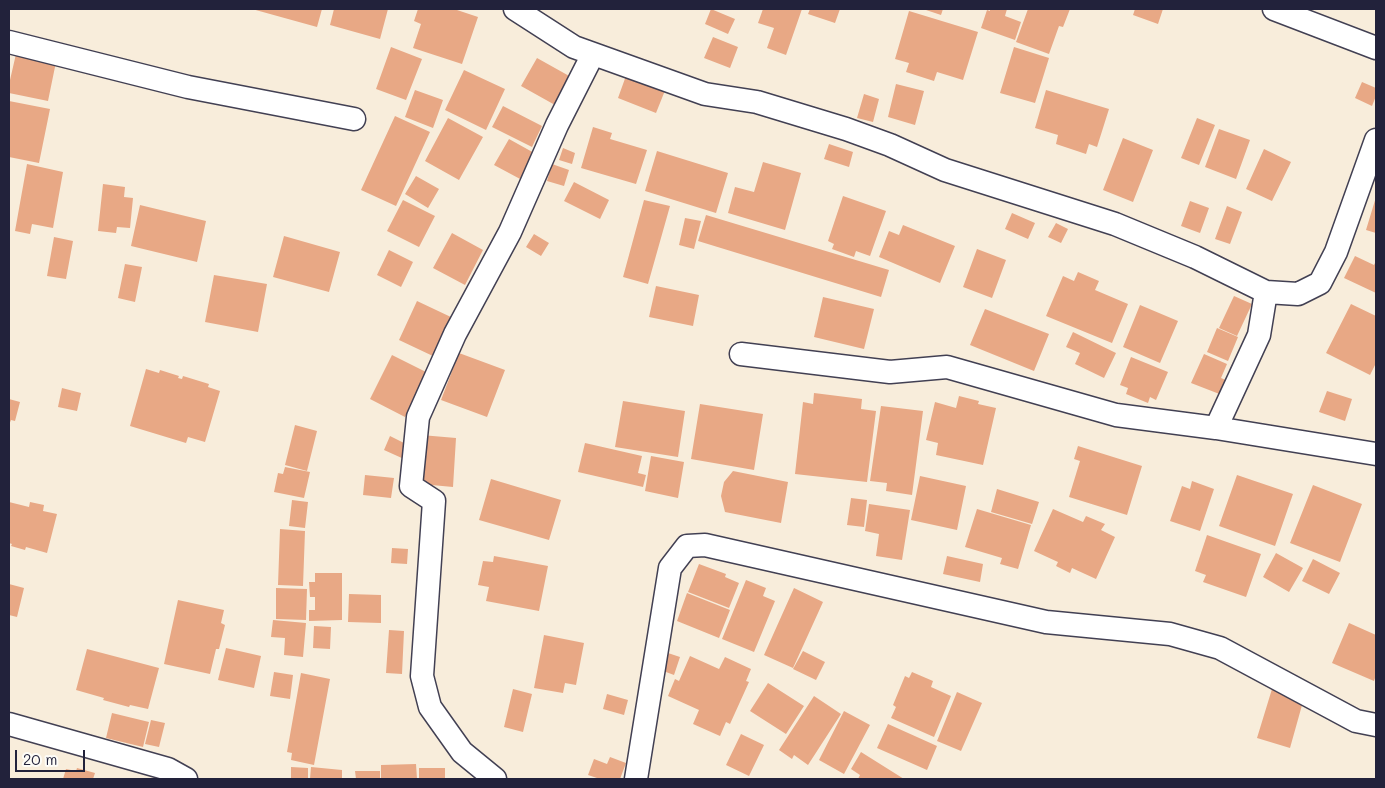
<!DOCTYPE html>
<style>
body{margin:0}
#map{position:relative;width:1385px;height:788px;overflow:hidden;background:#f8eddb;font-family:Mali,sans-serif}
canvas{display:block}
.frame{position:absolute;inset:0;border:10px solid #22223b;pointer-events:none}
.scale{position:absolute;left:15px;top:750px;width:70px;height:22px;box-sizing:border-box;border:2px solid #22223b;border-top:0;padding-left:6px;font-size:15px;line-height:18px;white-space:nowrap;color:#22223b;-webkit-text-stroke:4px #fdfcf7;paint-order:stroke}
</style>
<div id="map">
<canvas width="1385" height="788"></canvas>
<div class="frame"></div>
<div class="scale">20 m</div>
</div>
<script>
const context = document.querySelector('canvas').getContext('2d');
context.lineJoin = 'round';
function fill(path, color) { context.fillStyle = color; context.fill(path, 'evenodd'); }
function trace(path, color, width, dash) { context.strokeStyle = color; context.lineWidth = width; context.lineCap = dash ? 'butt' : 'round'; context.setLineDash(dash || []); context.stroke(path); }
const building = new Path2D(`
 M252 9H322L317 27Z
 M334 9H388L380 39 330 25Z
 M418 9H454L478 17 462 64 413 48 421 24 414 21Z
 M711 9 735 19 728 34 705 24Z
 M763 9H802L786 55 767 48 774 28 758 23Z
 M810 9H840L835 23 808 14Z
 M923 9H943L941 15Z
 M990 9H1007L1005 16 1021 22 1015 40 981 28 987 10 990 11Z
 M1028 9H1070L1063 27 1059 26 1049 54 1016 42Z
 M1135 9H1163L1158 24 1133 15Z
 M909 11 978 32 963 80 937 72 934 81 906 72 909 63 895 59Z
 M713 37 738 47 730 68 704 58Z
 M391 47 422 59 406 100 376 89Z
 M1014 47 1049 58 1035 103 1000 93Z
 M16 54 56 62 48 101 9 93V80H10Z
 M537 58 571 77 555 105 521 86Z
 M464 70 505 89 486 130 445 110Z
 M627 73 666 88 656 113 618 98Z
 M1362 82 1376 88V96L1372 106 1355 98Z
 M896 84 924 91 915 125 888 117Z
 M415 90 443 100 433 128 405 117Z
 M1046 90 1109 109 1097 147 1089 144 1086 154 1056 144 1058 135 1035 128Z
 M864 94 879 99 873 122 857 118Z
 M9 101 50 109 39 163 9 157Z
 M503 106 542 126 532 147 492 127Z
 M395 116 430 132 396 206 361 190Z
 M448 118 483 137 459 180 425 161Z
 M1197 118 1215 125 1199 165 1181 158Z
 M593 127 612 133 610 139 647 150 636 184 581 168Z
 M1219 129 1250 140 1236 179 1205 167Z
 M1123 138 1153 150 1133 202 1103 190Z
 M509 139 536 154 522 180 494 165Z
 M829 144 853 152 849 167 824 159Z
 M563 148 575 153 572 164 559 160Z
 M1264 149 1291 162 1272 201 1246 189Z
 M657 151 728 173 716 213 645 191Z
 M763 162 801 173 785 230 728 213 735 187 754 192Z
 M27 164 63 172 53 228 32 224 30 234 15 231Z
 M552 164 569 170 564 186 547 181Z
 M416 176 439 189 428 208 405 194Z
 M574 182 609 200 600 219 564 201Z
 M103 184 125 187 124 197 133 198 130 228 117 227 116 233 98 231Z
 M843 196 886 211 870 256 856 251 854 257 832 249 834 244 828 241Z
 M1376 197V233L1366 230Z
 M403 200 435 216 419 247 387 231Z
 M644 200 670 206 648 284 623 277Z
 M1190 201 1209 208 1200 233 1181 226Z
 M140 205 206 221 197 262 131 246Z
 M1227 206 1242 212 1230 244 1215 239Z
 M1012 213 1035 223 1028 239 1005 229Z
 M706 215 889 270 881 297 698 241Z
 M685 218 701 221 694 249 679 245Z
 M1056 223 1068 229 1061 243 1048 237Z
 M903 225 955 246 940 283 879 257 889 231 899 235Z
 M452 233 483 250 465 285 433 268Z
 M534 234 549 243 541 256 526 247Z
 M284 236 340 252 329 292 273 277Z
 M54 237 73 241 66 279 47 276Z
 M977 249 1006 260 992 298 963 287Z
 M389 250 413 262 401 287 377 275Z
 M1355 256 1374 265 1376 261V293L1344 278Z
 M125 264 142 267 135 302 118 298Z
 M1078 272 1099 281 1095 290 1128 304 1112 343 1046 316 1063 276 1074 281Z
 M214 275 267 284 258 332 205 322Z
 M656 286 699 295 693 326 649 317Z
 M1234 296 1252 304 1237 336 1219 328Z
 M823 297 874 309 864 349 814 337Z
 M417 301 453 318 435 357 399 340Z
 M1351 304 1376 316V363L1370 375 1326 353Z
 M1140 305 1178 321 1160 363 1123 347Z
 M985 309 1049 334 1034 371 970 345Z
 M1217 328 1238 337 1228 361 1207 352Z
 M1073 332 1116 353 1104 378 1075 364 1080 353 1066 347Z
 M459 353 505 370 487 417 441 400Z
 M1204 354 1227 364 1221 378 1228 381 1222 395 1191 383Z
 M392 355 428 373 405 417 370 399Z
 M1131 357 1168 372 1156 400 1150 397 1148 403 1126 394 1128 388 1120 385Z
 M146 369 159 373 160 370 179 376 178 378 182 379 183 376 209 384 208 387 220 391 205 442 188 437 186 443 130 426Z
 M62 388 81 393 77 411 58 407Z
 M1327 391 1352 399 1345 421 1319 412Z
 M814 393 862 399 861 409 876 411 867 482 795 474 803 402 813 404Z
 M959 396 979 401 978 404 996 408 983 465 936 455 938 443 926 440 935 402 956 408Z
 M9 399 20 402 15 421 11 420 9 425Z
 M623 401 685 411 678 457 615 447Z
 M700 404 763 414 754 470 691 459Z
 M881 406 923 411 912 495 886 491 887 483 870 481Z
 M295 425 317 431 307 471 285 465Z
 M421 435 456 438 453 487 421 484Z
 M390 436 410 446 404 459 384 450Z
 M585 443 642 456 638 473 646 475 643 487 578 472Z
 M1078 446 1142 466 1127 515 1069 497 1080 461 1074 459Z
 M651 456 684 462 678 498 645 491Z
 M285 467 310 472 304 498 274 492 278 473 283 474Z
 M733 471 788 482 781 523 725 512 721 496 724 482Z
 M365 475 394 478 391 498 363 495Z
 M1237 475 1293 494 1275 546 1219 526Z
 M920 476 966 486 957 530 911 520Z
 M491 479 561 500 549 540 479 520Z
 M1192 481 1214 489 1200 531 1170 521 1182 486 1190 489Z
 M1313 485 1362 504 1340 562 1290 543Z
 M997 489 1039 502 1032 524 991 512Z
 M851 498 867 500 864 527 847 525Z
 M292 500 308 502 305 528 289 526Z
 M9 502 29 507 30 502 44 505 43 511 57 514 47 553 26 547 25 550 11 546 12 544 9 543Z
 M869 504 910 510 902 560 876 556 879 534 865 531Z
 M977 509 1031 525 1018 569 1000 564 1002 558 965 547Z
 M1053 509 1083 522 1086 516 1105 524 1101 530 1115 537 1096 579 1072 568 1070 573 1056 566 1058 562 1034 551Z
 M280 529 305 531 303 586 278 585Z
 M1207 535 1261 554 1246 597 1203 582 1206 575 1195 571Z
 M392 548 408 549 407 564 391 563Z
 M1276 553 1303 568 1289 592 1263 577Z
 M494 556 548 566 539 611 486 601 489 587 478 585 483 561 493 562Z
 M947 556 983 564 980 582 943 574Z
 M1313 559 1340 573 1329 594 1302 581Z
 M699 564 726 574 725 577 739 583 729 608 688 592Z
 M315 573H342V620L309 621V610H315V597H310L309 582H315Z
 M746 580 766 588 763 596 775 601 754 652 722 639Z
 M9 584 24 588 17 617 9 615Z
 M276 588 307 589 306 620 276 619Z
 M794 588 823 602 793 668 764 655Z
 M687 593 730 610 719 638 677 621Z
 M349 594 381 595V623L348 622Z
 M178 600 224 610 221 623 225 625 219 649H216L210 674 164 664Z
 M273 620 306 623 303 657 284 655 285 638 271 637Z
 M1349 623 1376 635V675L1374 681 1332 663Z
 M314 626 331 627 330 649 313 648Z
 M389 630 404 631 402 674 386 673Z
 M544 635 584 643 576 685 565 683 563 693 534 688Z
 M226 648 261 656 254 688 218 680Z
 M87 649 159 668 148 709 130 705 129 707 103 700 104 698 76 690Z
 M803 651 825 662 816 680 793 669Z
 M665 652 680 657 674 675 658 669Z
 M690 656 719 669 725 657 751 669 746 681 749 682 730 724 726 722 720 736 693 724 699 710 668 696 675 679 679 681Z
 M274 672 293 675 290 699 270 696Z
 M912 672 933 681 931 687 951 696 934 737 891 718 896 707 893 705 905 676 909 678Z
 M301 673 330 679 314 765 291 760 292 753 287 752Z
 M768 683 804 706 786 734 750 711Z
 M513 689 532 694 523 732 504 727Z
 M1272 689 1304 698 1290 748 1257 738Z
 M957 692 982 703 961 751 937 741Z
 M607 694 628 700 624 715 603 709Z
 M814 696 841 714 808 765 794 755 792 759 779 750Z
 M844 711 870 725 844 774 819 760Z
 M112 713 149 722 143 747 106 738Z
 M151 720 165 723 159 747 145 744Z
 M888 724 937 746 927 770 877 748Z
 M741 734 764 745 749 776 726 765Z
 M861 752 904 779H858L860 775 851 769Z
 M610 757 626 763 620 779H600L588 775 594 759 607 764Z
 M416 764 417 779H381V765Z
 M291 767 308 768V779H291Z
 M311 767 342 770V779H310Z
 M77 768 95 773 93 779H63L66 769 76 771Z
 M419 768H445V779H419Z
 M355 771H380V779H356Z`);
const minor = new Path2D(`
 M515 9 574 47 705 94 757 102 846 129 890 145 945 170 1115 224 1195 257 1266 292 1298 294 1320 283 1336 252 1376 140
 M1274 9 1376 48
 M9 42 188 87 354 119
 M741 354 890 372 947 367 1116 415 1216 428 1376 454
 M1216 428 1259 335 1266 292
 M9 724 168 769 186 779
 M495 779 462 752 430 707 422 676 434 501 411 486 418 417 455 334 510 232 557 125 593 54
 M636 779 670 568 687 546 705 545 1046 622 1170 634 1220 648 1356 721 1376 725`);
fill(building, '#e8a885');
trace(minor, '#424053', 25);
trace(minor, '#fff', 22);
</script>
